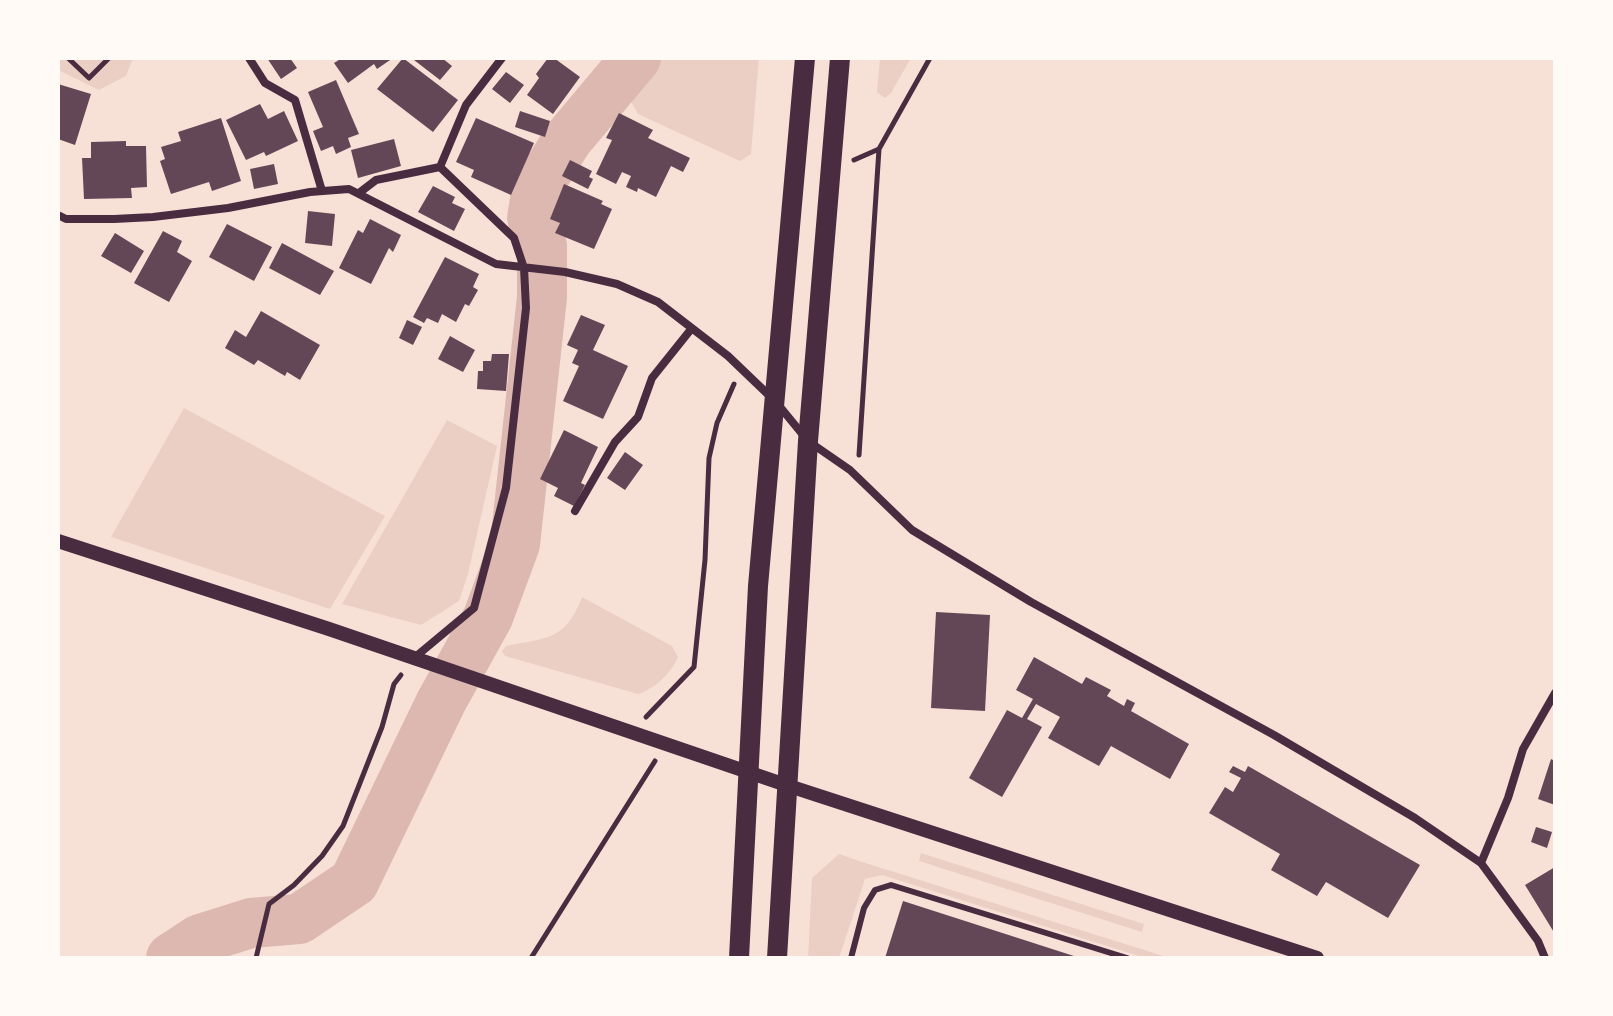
<!DOCTYPE html>
<style>
body{margin:0}
#map{position:relative;width:1613px;height:1016px;overflow:hidden;background:#f7e1d7;font-family:"Source Sans 3",sans-serif}
canvas{display:block}
.frame{position:absolute;inset:0;border:60px solid #fffaf5;pointer-events:none}
</style>
<div id="map">
<canvas width="1613" height="1016"></canvas>
<div class="frame"></div>
</div>
<script>
const context = document.querySelector('canvas').getContext('2d');
context.lineJoin = 'round';
function fill(path, color) { context.fillStyle = color; context.fill(path, 'evenodd'); }
function trace(path, color, width, dash) { context.strokeStyle = color; context.lineWidth = width; context.lineCap = dash ? 'butt' : 'round'; context.setLineDash(dash || []); context.stroke(path); }
const green = new Path2D(`
 M58 58H133L126 76 99 90 58 70Z
 M654 58H759L751 154 740 161 638 114 630 100Z
 M880 58H911L891 93 885 98 877 92Z
 M184 408 385 516 330 609 111 537Z
 M447 420 497 446 468 574 459 601 421 625 342 604Z
 M582 597 672 646 678 657C671 673 655 689 638 694L505 656 502 651 506 646C547 638 566 640 582 597Z
 M921 853 1144 924 1142 932 919 861Z
 M839 854 862 862 1170 958H1145L882 875 865 879 839 958H808L812 878Z`);
const river = new Path2D(`
 M171 958 200 939 251 923 299 919 354 882 441 702 488 617 515 544 542 297V246L532 218 537 188 568 139 636 58`);
const building = new Path2D(`
 M267 58H290L297 68 281 79Z
 M342 58H393L377 69 374 64 348 83 334 63Z
 M403 58 458 100 433 132 377 89Z
 M416 58H442L452 66 440 80 414 60Z
 M548 58H554L580 77 553 114 527 95 539 78 536 74Z
 M506 72 524 85 510 103 492 89Z
 M336 80 359 134 348 138 351 147 336 154 333 146 321 151 313 131 323 127 308 92Z
 M58 84 91 94 75 145 58 139Z
 M260 104 268 119 284 111 298 141 266 156 264 152 246 160 226 120Z
 M520 111 550 121 545 137 515 127Z
 M619 113 653 130 648 138 690 158 683 172 671 166 656 197 638 188 637 192 626 187 631 176 622 172 616 184 596 174 612 140 606 138Z
 M221 118 241 181 212 191 209 182 171 194 160 161 165 159 161 147 181 141 178 132Z
 M476 118 534 143 511 195 471 177 474 170 456 162Z
 M394 139 401 166 358 178 351 150Z
 M126 141V146H146L147 187 131 188 132 198 84 199 82 158H91V142Z
 M570 160 592 171 589 177 593 179 588 189 562 176Z
 M274 164 278 184 254 189 250 169Z
 M564 184 603 201 601 204 612 209 594 249 555 233 560 223 550 219Z
 M433 186 455 197 452 203 465 209 454 231 418 212Z
 M308 211 335 214 332 246 305 243Z
 M370 219 401 235 393 252 389 248 371 284 339 268 358 230 363 233Z
 M227 224 272 247 254 281 209 257Z
 M163 231 182 241 177 252 192 261 169 302 134 283Z
 M115 233 144 251 131 273 101 256Z
 M282 243 334 271 320 295 269 268Z
 M445 257 479 274 473 287 478 290 469 306 465 304 456 322 442 314 438 323 427 318 424 323 413 317Z
 M261 311 320 345 300 380 287 372 285 376 258 360 254 365 225 348 235 330 246 337Z
 M581 315 605 325 593 350 628 366 603 419 563 401 579 366 572 363 578 350 567 345Z
 M407 320 422 327 413 345 399 338Z
 M450 336 475 350 463 372 438 359Z
 M492 354H509L506 391 477 389 478 371H483V361H491Z
 M564 430 598 447 581 483 585 485 574 506 554 496 558 488 540 479Z
 M625 452 643 465 625 490 607 478Z
 M936 612 990 615 985 711 931 708Z
 M1034 657 1082 684 1086 677 1111 690 1107 696 1124 706 1127 699 1135 703 1131 711 1189 744 1170 779 1111 746 1099 766 1048 738 1060 717 1036 704 1027 719 1042 727 1002 797 969 778 1007 710 1022 718 1033 699 1016 690Z
 M1551 759 1555 761V805L1538 799Z
 M1233 766 1245 772 1248 766 1420 865 1388 918 1326 882 1317 896 1271 870 1280 854 1209 813 1225 787 1233 792 1241 778 1229 772Z
 M1536 827 1552 832 1547 848 1531 842Z
 M1555 867V934L1525 885Z
 M903 901 1077 957V958H885Z`);
const path = new Path2D(`
 M68 58 89 78 109 58
 M854 160 879 149 930 58
 M859 455 879 149
 M646 717 694 667 705 560 709 458 717 423 734 384
 M256 958 269 904 294 885 322 856 343 826 382 727 394 684 401 675
 M531 958 655 761`);
const service = new Path2D(`
 M851 958 864 908 875 890 891 885 1127 958`);
const minor = new Path2D(`
 M249 58 265 83 295 100 322 191
 M359 193 376 180 440 167 466 105 502 58
 M58 215 66 219H114L153 217 228 208 310 192 349 189 496 264 565 272 617 284 658 302 728 356 776 402 808 441 850 470 912 530 1031 602 1274 735 1415 818 1481 863 1538 941 1545 958
 M575 511 615 442 638 417 652 378 692 328
 M414 658 474 608 506 488 526 308 524 268 514 238 440 167
 M1481 863 1508 798 1523 749 1555 693`);
const tertiary = new Path2D(`
 M58 541 329 629 786 785 1317 958`);
const primary = new Path2D(`
 M739 958 758 586 805 58
 M777 958 808 441 840 58`);
fill(green, '#ebcfc5');
trace(river, '#dcb8b0', 50);
fill(building, '#644757');
trace(path, '#4a2c40', 5);
trace(service, '#4a2c40', 6);
trace(minor, '#4a2c40', 8);
trace(tertiary, '#4a2c40', 14);
trace(primary, '#4a2c40', 20);
</script>
